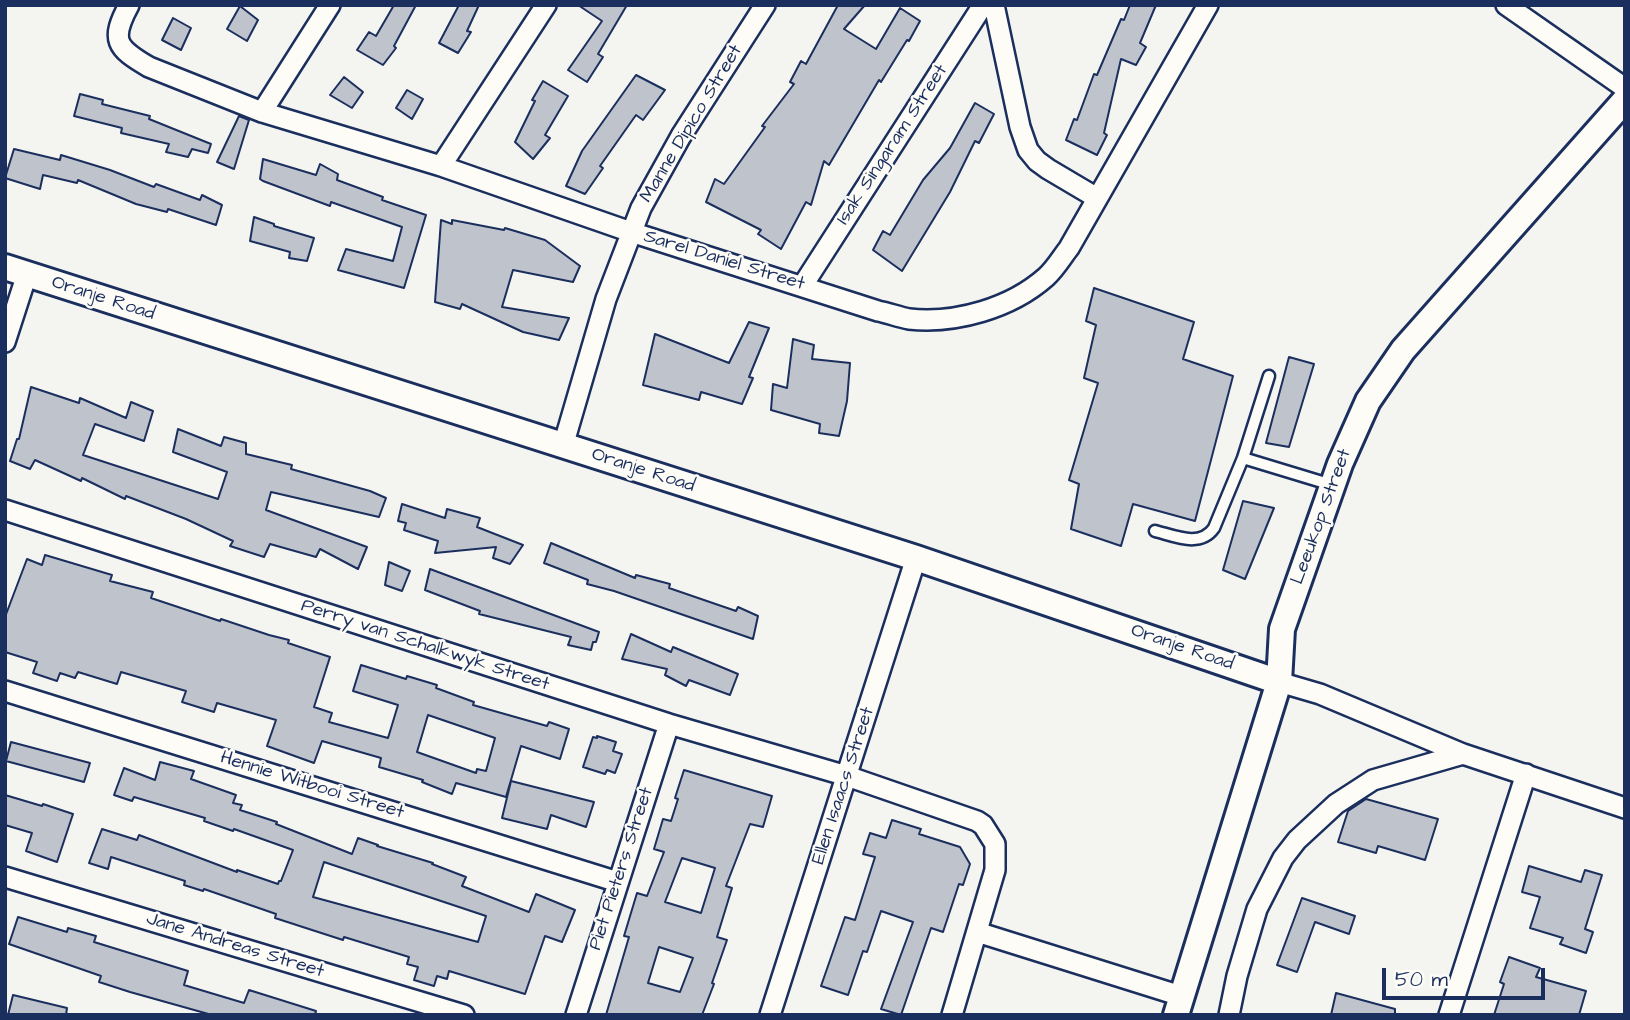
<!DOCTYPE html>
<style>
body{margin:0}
#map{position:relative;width:1630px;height:1020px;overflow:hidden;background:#f4f4f1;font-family:"Architects Daughter",sans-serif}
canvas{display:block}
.frame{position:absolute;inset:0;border:7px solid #1b2f5e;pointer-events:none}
.scale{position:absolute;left:1382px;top:968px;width:163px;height:32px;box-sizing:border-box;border:4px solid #1b2f5e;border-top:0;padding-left:9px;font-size:21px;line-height:24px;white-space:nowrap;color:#1b2f5e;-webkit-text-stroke:5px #fdfcf7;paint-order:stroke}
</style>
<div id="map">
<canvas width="1630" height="1020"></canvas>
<div class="frame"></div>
<div class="scale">50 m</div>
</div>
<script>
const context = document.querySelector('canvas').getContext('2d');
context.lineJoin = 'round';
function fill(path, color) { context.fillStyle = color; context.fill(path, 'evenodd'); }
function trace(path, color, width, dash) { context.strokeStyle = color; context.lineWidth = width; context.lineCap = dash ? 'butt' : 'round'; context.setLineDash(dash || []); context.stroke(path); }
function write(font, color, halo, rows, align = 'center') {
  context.font = font + ' "Architects Daughter",sans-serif'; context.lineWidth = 5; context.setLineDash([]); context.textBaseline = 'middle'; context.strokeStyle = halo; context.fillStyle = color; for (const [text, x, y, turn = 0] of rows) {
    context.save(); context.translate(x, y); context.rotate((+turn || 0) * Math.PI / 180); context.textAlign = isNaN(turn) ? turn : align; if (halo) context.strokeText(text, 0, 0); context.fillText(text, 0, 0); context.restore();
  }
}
const building = new Path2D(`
 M394 5H416L394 46 396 48 383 65 357 50 369 32 376 36Z
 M459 5H479L467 31 471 32 458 53 439 43Z
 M578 5H627L598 54 603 57 587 82 568 70 602 21Z
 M838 5H865L844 29 876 49 900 8 920 21 909 41 907 40 881 82 879 80 829 165 824 161 811 205 806 202 781 249 758 234 761 230 706 202 715 179 724 184 765 127 762 126 794 84 790 82 801 61 806 64Z
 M1130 5H1156L1140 43 1146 47 1136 65 1121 59 1104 133 1107 135 1097 155 1066 140 1074 119 1077 120 1094 74 1097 75 1121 19 1124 20Z
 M240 6 258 20 247 41 227 29Z
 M173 18 191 28 181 50 162 40Z
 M636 75 665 90 643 120 636 115 600 166 603 168 585 194 566 186 582 151Z
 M344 77 363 92 352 108 330 95Z
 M543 81 568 96 545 135 550 138 533 159 515 142 535 101 532 100Z
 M407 90 423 99 412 119 396 108Z
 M80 94 103 100 102 104 150 116 149 119 211 144 208 153 192 149 188 157 166 152 169 144 121 133 122 128 74 116Z
 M975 103 994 114 979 143 975 141 950 192 902 271 873 250 883 231 890 235 923 180 950 148Z
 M239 116 249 120 234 169 217 162Z
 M14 149 60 160 61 155 110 170 154 187 156 184 200 200 202 195 222 205 216 225 168 209 167 212 136 204 78 180 77 183 43 175 40 189 5 178Z
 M263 159 316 175 320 164 338 174 337 180 383 197 382 200 426 215 404 288 338 270 346 249 393 261 402 227 331 202 330 206 263 181 260 179Z
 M254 217 274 224V226L314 238 307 261 289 258 290 252 250 241Z
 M441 220 452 224V220L504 230 505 228 545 240 580 266 573 282 513 270 502 307 569 318 559 340 523 332 462 304 460 309 435 302Z
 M1094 288 1194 322 1183 359 1233 376 1195 521 1133 504 1121 546 1071 529 1079 484 1069 480 1098 383 1084 378 1096 325 1086 321Z
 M749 322 769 328 749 377 753 378 742 404 701 392 699 400 643 385 655 334 729 363Z
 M793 339 814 345 812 359 850 363 847 401 839 436 819 433 820 424 771 410 773 384 787 388Z
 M1289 357 1314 364 1289 447 1266 443Z
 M31 387 79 403 80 398 126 418 131 402 153 411 144 441 95 424 83 455 218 499 227 472 173 452 178 429 221 446 224 437 246 443V454L292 465 291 469 370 491 386 498 379 517 271 492 266 510 367 547 358 569 320 549 316 557 270 544 264 557 230 546 233 541 186 519 126 496 125 499 82 478 81 481 35 460 30 469 10 461 17 439H19Z
 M1243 501 1274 508 1245 579 1223 570Z
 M402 504 445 518 447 509 480 518 477 527 523 545 510 564 493 558 496 547 435 553 438 541 404 530 406 523 398 521Z
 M551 543 635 578 636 575 670 584 669 588 736 611 738 607 758 616 753 639 614 591 587 584 588 580 544 563Z
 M45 555 112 575 110 581 153 592 151 598 220 621 221 619 269 635 289 640 288 643 330 657 314 707 332 713 329 722 388 738 398 705 353 691 361 665 406 679 407 676 437 685 436 688 474 702 473 705 547 726 549 722 569 729 560 759 521 746 506 797 456 783 452 794 422 782 423 780 379 767 381 758 322 741 314 763 267 746 276 720 217 703 214 712 182 702 186 691 121 672 117 684 78 672 75 678 60 673 57 681 33 673 37 662 5 652V617L27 559 42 565ZM428 715 495 738 486 771 477 769 476 773 417 752Z
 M389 562 410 571 402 591 385 585Z
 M430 569 599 632 596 642H593L591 650 568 645 571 637 479 614 480 611 425 590Z
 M631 634 671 652 673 647 738 674 730 695 689 680 686 686 665 675 667 669 622 659Z
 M597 736 616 742 613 751 622 754 615 773 607 770 605 774 583 767 593 737 597 738Z
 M11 742 90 763 84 782 6 761Z
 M160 762 194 771 191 779 236 795 233 803 242 805 240 810 277 822 276 824 352 854 358 838 378 845 377 846 433 863 432 864 466 877 462 886 529 912 536 894 575 910 562 942 545 936 525 994 449 971 447 979 437 976 434 986 414 980 418 967 407 964 409 957 344 937 343 940 312 930 275 918 276 914 204 889 203 891 184 885 185 881 111 857 108 869 89 863 102 829 137 840 139 835 237 872V870L278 884 279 881H281L293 850 234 829 233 831 204 821 205 818 134 797 132 801 114 795 124 768 155 780ZM324 862 486 916 478 942 313 897Z
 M684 770 772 796 763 827 750 824 726 886 732 888 717 937 727 940 712 983 714 984 702 1015H606L629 937 624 936 637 893 647 896 664 852 654 849 663 819 671 821 678 799 675 798ZM682 858 715 868 701 913 665 902ZM659 947 693 958 680 992 648 983Z
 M511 781 594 802 586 827 551 815 547 829 502 818Z
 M5 795 42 806 43 804 73 814 57 862 26 851 32 833 5 825Z
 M1366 799 1438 819 1425 860 1378 846 1376 853 1338 842 1348 811Z
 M892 820 921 829 919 834 960 847 970 864 963 885 959 884 943 932 931 928 901 1015 881 1009 913 922 881 911 867 952 863 951 848 995 821 986 845 917 855 920 875 857 863 854 870 833 886 838Z
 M1529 866 1581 882 1585 870 1602 875 1585 929 1593 932 1586 953 1560 944 1563 938 1530 928 1540 897 1522 892Z
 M1302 898 1355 916 1349 934 1315 922 1297 972 1277 965Z
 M18 917 67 932 68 928 96 936 94 942 188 971 184 985 244 1003 249 990 316 1011 315 1015H212L130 992 99 982 101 976 9 944Z
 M1509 957 1540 968 1536 977 1586 991 1579 1015H1494L1504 984 1500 982Z
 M1336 993 1395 1009V1015H1331Z
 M13 995 67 1008 66 1015H8Z`);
const service = new Path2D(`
 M1243 458 1269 376
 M1155 531C1175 536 1200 548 1214 528L1243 458 1332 485`);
const minor = new Path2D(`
 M129 5C110 40 116 48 149 67L262 112 441 166 631 232 878 311C888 313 899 317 909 319 956 324 1011 308 1046 277 1055 269 1062 257 1069 248L1208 5
 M994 5 1020 127 1028 150 1037 161 1048 169 1097 198
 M1506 5 1625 88
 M262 112 330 5
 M441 166 546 5
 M803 285 983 5
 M5 342 27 274
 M563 446 606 299 641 208 681 136 765 5
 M5 510 669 724 847 776 977 821 983 825 995 844V870L952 1015
 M1279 682 1320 694 1463 754 1625 808
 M5 691 618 882
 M5 877 464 1015
 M977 932 1181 996
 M576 1015 669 724
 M770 1015 916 558
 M1229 1015 1237 976 1257 909 1283 858 1297 840 1336 804 1373 780 1463 754
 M1449 1015 1526 774`);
const tertiary = new Path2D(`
 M5 267 916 558 1279 682
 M1176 1015 1279 682 1282 629 1340 464 1368 401 1403 350 1625 100`);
const streetNames = [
 ["Manne Dipico Street",692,124,-59],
 ["Isak Singaram Street",893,145,-57],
 ["Sarel Daniel Street",724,261,17],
 ["Oranje Road",103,299,18],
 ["Oranje Road",643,471,18],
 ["Leeukop Street",1322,517,-70],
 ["Perry van Schalkwyk Street",425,646,18],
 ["Oranje Road",1182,648,19],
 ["Hennie Witbooi Street",312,786,17],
 ["Ellen Isaacs Street",844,786,-72],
 ["Piet Pieters Street",622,869,-72],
 ["Jane Andreas Street",235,946,17]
];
fill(building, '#bfc3cc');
trace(building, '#1b2f5e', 2);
trace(service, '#1b2f5e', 15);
trace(minor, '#1b2f5e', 24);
trace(tertiary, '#1b2f5e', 30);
trace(service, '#fdfcf7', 10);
trace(minor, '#fdfcf7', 19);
trace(tertiary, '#fdfcf7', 24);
write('19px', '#1b2f5e', '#fdfcf7', streetNames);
</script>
